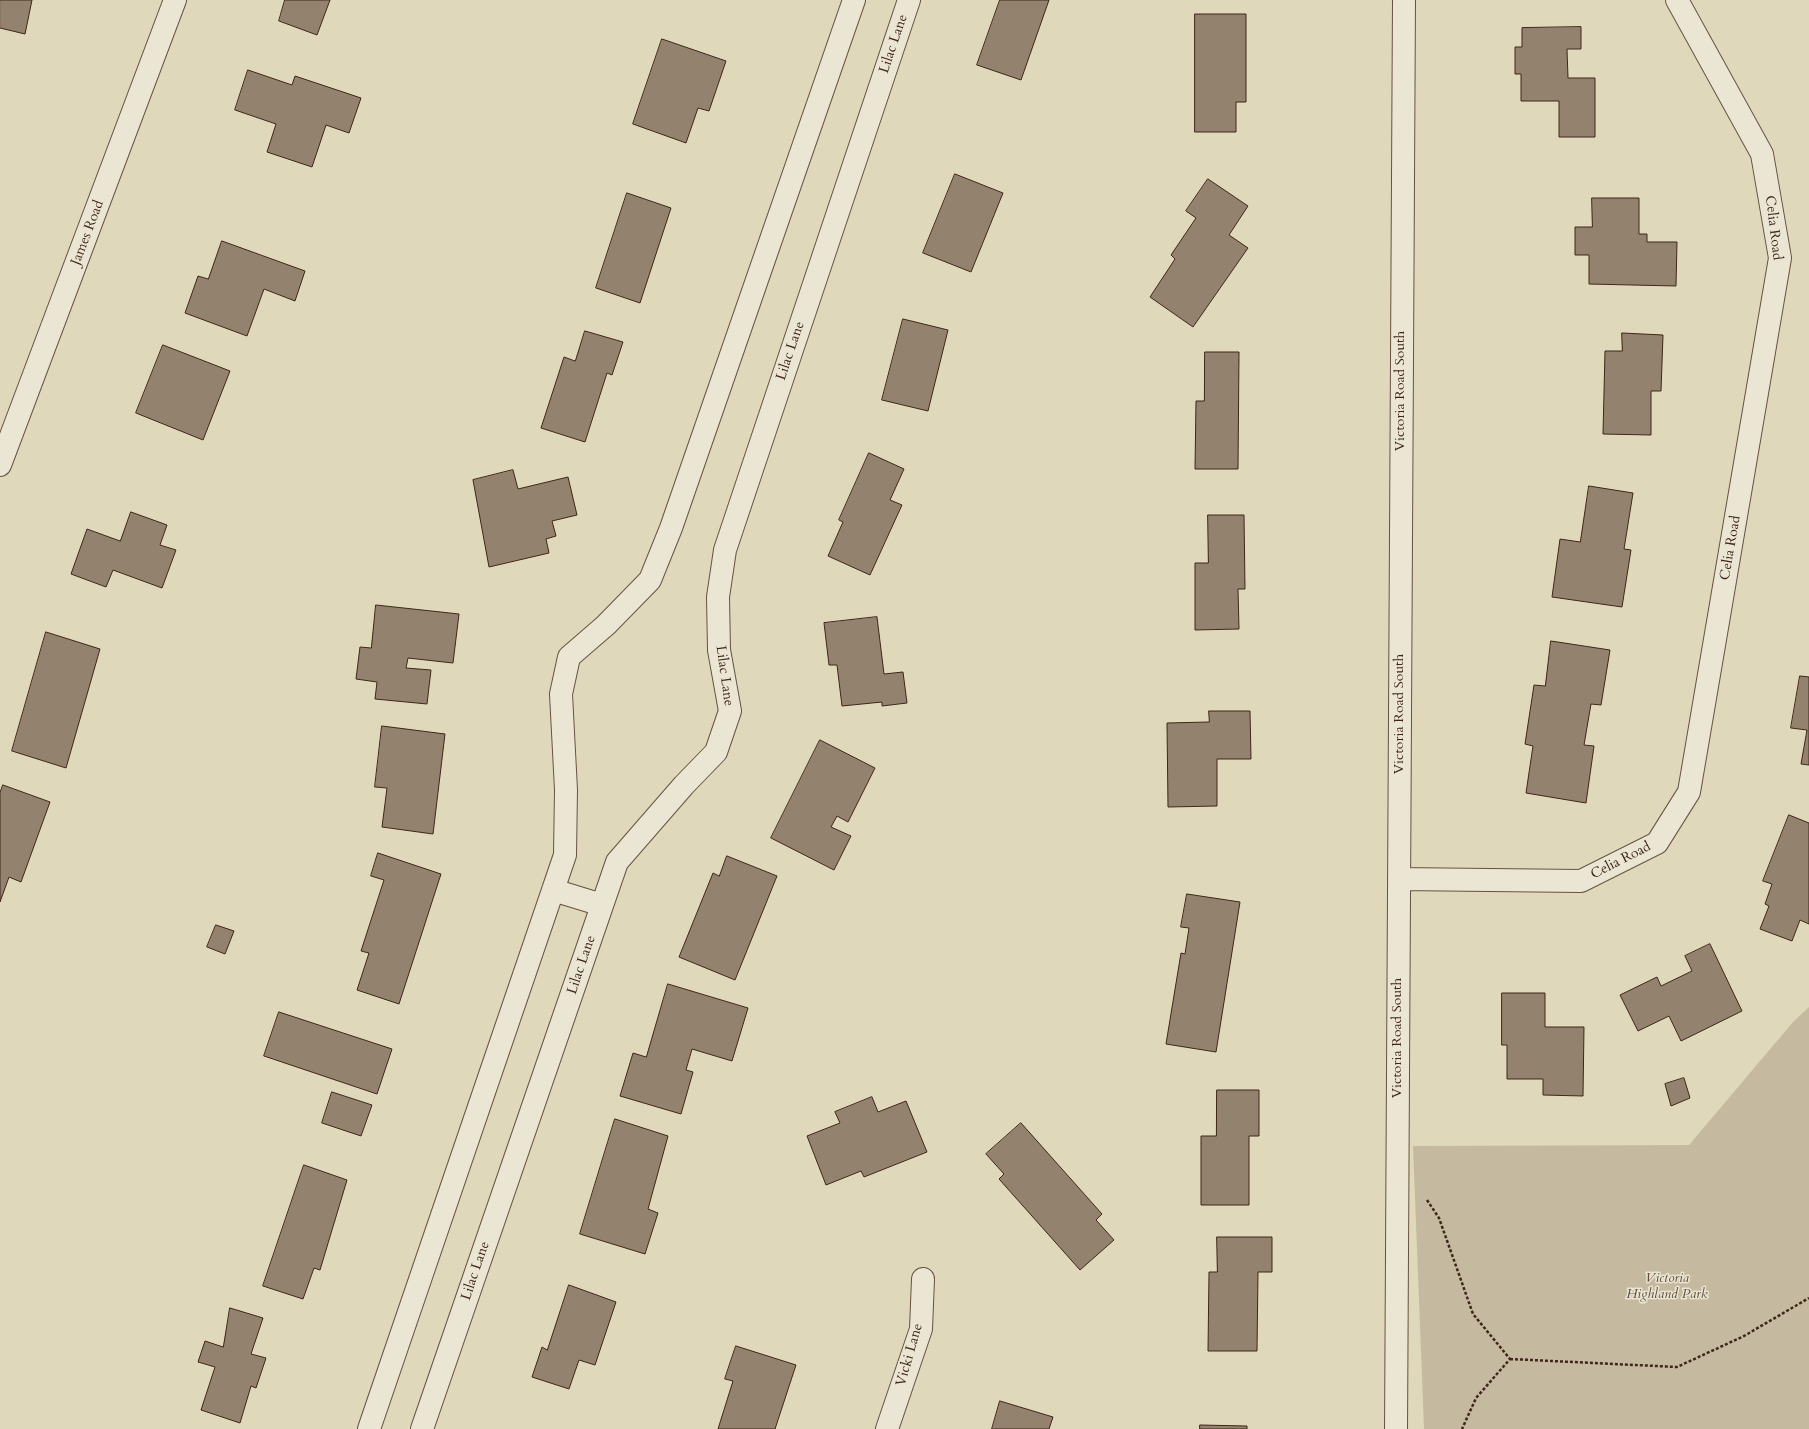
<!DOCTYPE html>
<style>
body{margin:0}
canvas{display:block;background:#e0d8bb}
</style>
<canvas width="1809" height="1429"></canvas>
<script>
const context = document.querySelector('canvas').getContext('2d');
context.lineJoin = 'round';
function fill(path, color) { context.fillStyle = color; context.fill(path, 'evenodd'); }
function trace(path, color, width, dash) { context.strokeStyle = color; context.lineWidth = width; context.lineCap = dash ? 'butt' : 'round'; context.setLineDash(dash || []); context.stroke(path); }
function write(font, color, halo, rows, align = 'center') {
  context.font = font + ' Cardo,serif'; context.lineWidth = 3; context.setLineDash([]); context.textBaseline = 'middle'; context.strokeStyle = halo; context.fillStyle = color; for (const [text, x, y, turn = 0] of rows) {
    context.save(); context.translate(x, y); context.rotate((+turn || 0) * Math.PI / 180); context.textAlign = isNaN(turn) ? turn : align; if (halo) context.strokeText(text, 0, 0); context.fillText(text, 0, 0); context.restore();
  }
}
const green = new Path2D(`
 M1809 1007V1429H1424L1413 1146 1689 1145 1793 1022Z`);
const building = new Path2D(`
 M0 0H32L25 34 0 28Z
 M285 0H330L317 35 279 21Z
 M1000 0H1049L1021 80 977 65Z
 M1195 14H1246V102H1236V132H1195Z
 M1581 27V49H1567L1568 78H1595V137H1559V101H1521V74H1515V47H1522V28Z
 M662 39 726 61 709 111 698 108 686 143 633 124Z
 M248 70 292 85 295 76 361 98 349 133 326 125 312 167 267 152 276 124 235 110Z
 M955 174 1003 193 971 272 923 253Z
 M1208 179 1248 206 1229 235 1248 248 1193 327 1150 297 1175 259 1171 255 1196 218 1186 211Z
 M627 193 671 208 640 303 596 288Z
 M1592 198H1639V234H1647V242H1677L1676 286 1589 284V255H1575V227H1592Z
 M222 241 305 271 295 301 264 289 247 336 185 313 198 276 208 279Z
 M903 319 948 330 928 411 882 400Z
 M585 331 623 342 612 375 607 373 585 442 541 428 564 357 575 361Z
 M1622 333 1663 335 1661 391H1651V435L1603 434 1605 351H1622Z
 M163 345 230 371 203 440 136 413Z
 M1205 352H1239L1238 469H1195L1196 401H1204Z
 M869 453 904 469 890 500 902 505 870 575 828 556 843 522 839 520Z
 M513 470 518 489 568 477 577 515 552 521 556 536 546 539 549 553 489 567 473 480Z
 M1589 486 1633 493 1624 549 1631 550 1622 607 1552 597 1560 539 1580 542Z
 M131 512 167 525 160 545 176 550 162 588 113 570 106 587 71 574 87 529 120 541Z
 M1208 515H1244L1245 589H1238L1239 629 1195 630V563H1208Z
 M376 605 459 614 453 663 408 658 406 668 431 670 427 704 375 699 377 682 356 679 360 647 371 648Z
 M877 617 884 674 903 672 907 703 882 706V702L842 706 837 665H829L824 623Z
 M46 632 100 649 66 768 12 751Z
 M1551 641 1610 650 1601 705 1591 704 1584 745 1594 746 1586 803 1526 793 1533 746 1525 744 1534 685 1545 686Z
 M1800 676 1809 677V765L1801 764 1807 730 1791 728Z
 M1209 711H1250L1251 759H1217V806L1168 807 1167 723 1209 722Z
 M382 726 445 734 433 834 382 827 387 788 375 787Z
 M820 740 875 768 848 822 837 816 831 827 851 836 834 870 771 838Z
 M3 785 50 802 21 882 9 877 0 902V793Z
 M1789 815 1809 823V924L1800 920 1792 941 1760 929 1769 906 1765 904 1772 884 1763 881Z
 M378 853 441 874 399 1004 357 990 369 953 361 951 384 880 371 876Z
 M727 856 777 876 735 980 679 957 713 873 719 876Z
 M1187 894 1240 902 1216 1052 1166 1044 1181 953 1185 954 1189 928 1181 927Z
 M216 925 234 931 225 954 207 947Z
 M1710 944 1742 1011 1681 1041 1669 1016 1638 1031 1620 995 1657 977 1661 986 1692 971 1685 956Z
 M668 984 748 1008 732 1061 692 1049 686 1070 693 1072 681 1114 620 1096 633 1053 646 1057Z
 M1502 993H1545V1027H1584L1583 1096 1543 1095V1079H1507V1045H1502Z
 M279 1012 392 1049 377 1094 264 1056Z
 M1684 1078 1690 1098 1671 1106 1665 1084Z
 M1217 1090H1259V1136H1249V1205H1201V1136H1216Z
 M332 1092 372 1105 361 1136 322 1123Z
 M872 1097 878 1112 906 1101 927 1152 864 1177 861 1171 826 1185 807 1136 840 1123 835 1112Z
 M615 1119 668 1136 648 1209 658 1213 645 1254 580 1234Z
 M1021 1123 1102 1214 1096 1220 1114 1240 1080 1270 999 1179 1004 1174 986 1154Z
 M304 1165 347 1180 320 1270 314 1268 303 1299 263 1286Z
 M1217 1237H1272V1272H1258L1257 1351H1208L1209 1272H1217Z
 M569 1285 616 1302 595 1365 579 1360 569 1389 532 1377 542 1347 547 1350Z
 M230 1308 263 1318 251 1354 266 1358 256 1388 251 1386 240 1423 201 1410 215 1367 198 1362 205 1341 223 1347Z
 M736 1346 796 1365 775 1429H718L733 1381 725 1379Z
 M1000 1401 1053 1417 1049 1429H992Z
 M1200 1425 1247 1426V1429H1200Z`);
const path = new Path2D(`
 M1427 1200 1439 1218 1473 1314 1510 1359 1476 1398 1462 1429
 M1510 1359 1677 1367 1744 1336 1809 1298`);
const minor = new Path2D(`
 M0 465 175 0
 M1399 879 1581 881 1657 843 1689 792 1780 258 1762 154 1677 0
 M553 890 602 905
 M369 1429 565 855 566 790 561 694 569 657 606 625 650 580 671 528 854 0
 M422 1429 617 862 684 785 716 752 730 711 719 650 718 597 725 550 909 0
 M887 1429 921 1329 923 1279
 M1396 1429 1404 0`);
const streetNames = [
 ["Lilac Lane",894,44,-71],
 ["Celia Road",1773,228,83],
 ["James Road",88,233,-69],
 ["Lilac Lane",791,351,-71],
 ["Victoria Road South",1401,391,-90],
 ["Celia Road",1731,548,-80],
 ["Lilac Lane",724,676,82],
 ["Victoria Road South",1400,714,-90],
 ["Celia Road",1621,861,-27],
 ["Lilac Lane",582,965,-71],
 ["Victoria Road South",1398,1038,-90],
 ["Lilac Lane",476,1271,-71],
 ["Vicki Lane",910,1355,-74]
];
const parkNames = [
 ["Victoria",1667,1279],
 ["Highland Park",1667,1295]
];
fill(green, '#c5baa0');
fill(building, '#93836e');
trace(building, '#3f261a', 1);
trace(minor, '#675242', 24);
trace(path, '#3f261a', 2.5, [3, 2]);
trace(minor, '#ebe6d3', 22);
write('14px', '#3f261a', '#ebe6d3', streetNames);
write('italic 14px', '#604b3c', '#ebe6d3', parkNames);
</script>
